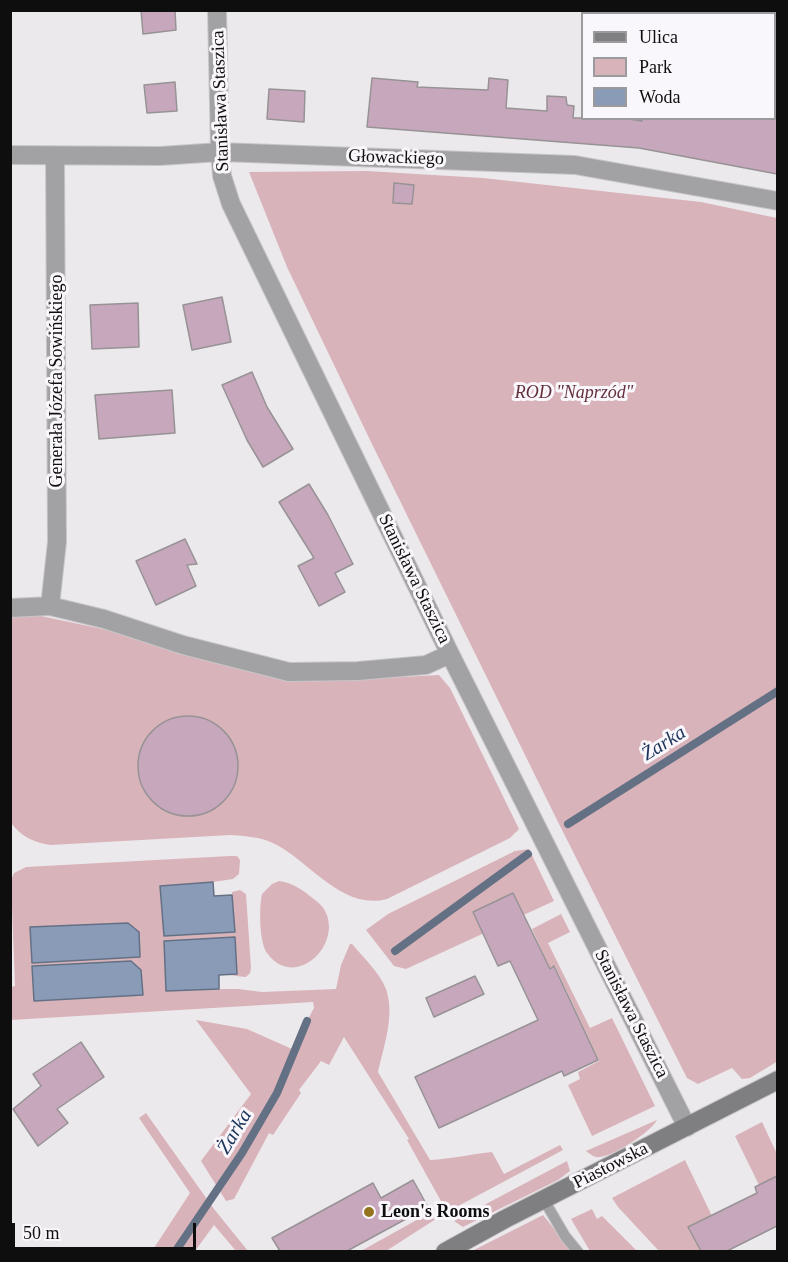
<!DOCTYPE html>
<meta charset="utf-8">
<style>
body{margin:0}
#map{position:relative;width:788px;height:1262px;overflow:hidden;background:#ece9ed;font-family:"Times New Roman",serif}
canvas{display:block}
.frame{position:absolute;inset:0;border:12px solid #0f0e0f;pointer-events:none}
.legend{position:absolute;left:581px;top:12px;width:195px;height:108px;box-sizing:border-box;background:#f9f7fb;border:2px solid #9b9a9d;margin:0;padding:8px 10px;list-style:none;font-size:18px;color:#0f0e0f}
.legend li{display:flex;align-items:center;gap:12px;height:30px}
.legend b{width:30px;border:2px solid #9b9a9d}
.scale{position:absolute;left:12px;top:1223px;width:184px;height:27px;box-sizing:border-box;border:3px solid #0f0e0f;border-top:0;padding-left:8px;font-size:18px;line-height:21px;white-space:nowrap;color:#0f0e0f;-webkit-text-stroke:4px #f9f7fb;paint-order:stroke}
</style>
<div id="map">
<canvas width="788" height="1262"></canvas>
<div class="frame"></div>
<ul class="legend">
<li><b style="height:8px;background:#7f7f82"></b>Ulica</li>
<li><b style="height:16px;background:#d9b3ba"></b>Park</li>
<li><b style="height:16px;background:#899bb7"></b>Woda</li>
</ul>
<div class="scale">50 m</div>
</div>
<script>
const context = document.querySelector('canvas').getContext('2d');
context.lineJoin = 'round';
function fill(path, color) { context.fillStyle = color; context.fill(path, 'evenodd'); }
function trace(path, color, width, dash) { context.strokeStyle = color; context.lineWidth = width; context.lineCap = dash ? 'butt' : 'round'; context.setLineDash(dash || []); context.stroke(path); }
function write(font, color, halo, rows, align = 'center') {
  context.font = font + ' "Times New Roman",serif'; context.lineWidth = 6; context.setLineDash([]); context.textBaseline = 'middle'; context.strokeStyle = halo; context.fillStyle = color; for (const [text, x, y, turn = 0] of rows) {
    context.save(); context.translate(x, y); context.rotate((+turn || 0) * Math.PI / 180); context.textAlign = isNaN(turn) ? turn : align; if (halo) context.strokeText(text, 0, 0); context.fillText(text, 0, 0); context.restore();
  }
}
const green = new Path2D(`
 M367 171 483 178 701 202 777 218 778 1061 750 1078 742 1079 732 1068 698 1084 687 1078 556 818 371 442 287 267 249 172Z
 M36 615 346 680 439 675 450 688 519 829 510 838 387 899C342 911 310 861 273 843 260 837 245 836 231 835L51 845C34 843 21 836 11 823V616Z
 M529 849 554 901 406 969 394 966 366 930 388 914 515 851Z
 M230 856H237L240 860 239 874 233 879 213 882 214 896 232 895V892L240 890 246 894 251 968 250 973 246 977C237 977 229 974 219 975V989H238L262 992 336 989 341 965 350 944H352C363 957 380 973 386 989 395 1016 384 1045 378 1072L430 1160C452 1159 470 1154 492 1152L504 1174 560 1145 563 1150 447 1212 407 1140 409 1139 344 1037 329 1065 321 1061 299 1090 301 1093 273 1135 269 1133 234 1199 226 1201 201 1161 251 1094 196 1020 247 1029 292 1049 314 1008 313 1002 11 1020V987L15 986 11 880 14 873 26 867Z
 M279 881C294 883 304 891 315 900 325 907 329 916 329 928 327 960 289 984 267 953 259 942 259 907 262 894L272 884Z
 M561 914 570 932 548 943 590 1028 612 1018 655 1106 592 1136 568 1085 580 1079 578 1072 599 1061 555 966 550 969 532 929Z
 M146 1113 214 1209 248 1251H236L214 1225 195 1251H152L190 1193 139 1118Z
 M657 1120C651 1132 613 1156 600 1157 594 1158 590 1154 586 1151Z
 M762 1122 777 1154V1176L759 1185 735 1136Z
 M685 1160 712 1216 689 1228 701 1251H659L618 1207 612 1198Z
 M567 1161 570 1171 558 1180 463 1227 454 1221Z
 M592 1209 597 1219 602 1216 637 1251H590L571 1219Z
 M431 1212 436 1219 386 1251H361Z
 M543 1215 572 1251 470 1252Z`);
const water = new Path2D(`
 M213 882 214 896 232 895 235 932 164 936 160 886Z
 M128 923 139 932 140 957 32 963 30 927Z
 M235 937 237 974 219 975V989L166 991 164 941Z
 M131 961 141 970 143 995 34 1001 32 966Z`);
const stream = new Path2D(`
 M568 824 778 691
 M395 951 528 854
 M175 1252 242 1153 277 1093 307 1021`);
const building = new Path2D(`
 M141 10H175L176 30 143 34Z
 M372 78 418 82 417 87 488 90 489 78 508 80 506 108 547 111V96L566 97 567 105 574 106 573 118H622L642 121V118H777V174L639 148 367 127Z
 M175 82 177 111 147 113 144 85Z
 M269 89 305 91 304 122 267 119Z
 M394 183 414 185 412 204 393 203Z
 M222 297 231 342 192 350 183 305Z
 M138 303 139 347 92 349 90 305Z
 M252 372 267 407 293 449 263 467 247 440 222 385Z
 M172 390 175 433 99 439 95 395Z
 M309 484 328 515 353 564 335 573 345 592 319 606 298 566 314 558 279 502Z
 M185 539 197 564 187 565 196 586 156 605 136 561Z
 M138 766a50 50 0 1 1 100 0a50 50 0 1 1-100 0Z
 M513 893 550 969 554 966 598 1060 564 1076 562 1071 439 1128 415 1077 538 1020 510 961 498 966 473 912Z
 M475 976 484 994 434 1017 426 998Z
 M81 1042 104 1077 57 1109 68 1123 38 1146 13 1109 41 1086 33 1074Z
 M777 1176V1226L727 1251H701L688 1227 757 1193 755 1187Z
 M413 1180 428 1207 347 1251H280L272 1238 373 1183 381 1198Z`);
const lane = new Path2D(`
 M544 1200 565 1236 578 1252`);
const street = new Path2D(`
 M217 10 220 152 222 176 231 204 450 654 687 1127
 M10 155 160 156 220 152 575 165 778 201
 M50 606 57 542 55 156
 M10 608 50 606 104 619 183 645 289 672 358 671 426 665 450 654`);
const secondary = new Path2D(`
 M445 1252 505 1219 778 1080`);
const markers = [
 [369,1212,6,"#94741c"]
];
const streetNames = [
 ["Stanisława Staszica",221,101,-92],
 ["Głowackiego",396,158,2],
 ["Generała Józefa Sowińskiego",57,381,-90],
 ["Stanisława Staszica",414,579,64],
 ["Stanisława Staszica",631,1014,63],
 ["Piastowska",611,1166,-27]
];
const parkNames = [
 ["ROD \"Naprzód\"",574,393]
];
const poiNames = [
 ["Leon's Rooms",381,1212]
];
const waterNames = [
 ["Żarka",664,744,-32],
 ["Żarka",235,1132,-59]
];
fill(green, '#d9b3ba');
fill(water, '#899bb7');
trace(water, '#647185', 1.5);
trace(stream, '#647185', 8);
fill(building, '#c7a7bc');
trace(building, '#979395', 1.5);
trace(lane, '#c9c6c9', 12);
trace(street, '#c9c6c9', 20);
trace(secondary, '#c9c6c9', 20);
trace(lane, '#a2a2a4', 10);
trace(street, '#a2a2a4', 18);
trace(secondary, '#7f7f82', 18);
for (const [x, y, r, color] of markers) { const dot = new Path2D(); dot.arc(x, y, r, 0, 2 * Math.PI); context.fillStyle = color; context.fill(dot); trace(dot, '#f9f7fb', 2); }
write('18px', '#0f0e0f', '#f9f7fb', streetNames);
write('italic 18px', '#64303c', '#f9f7fb', parkNames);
write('bold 18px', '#0f0e0f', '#f9f7fb', poiNames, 'left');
write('italic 20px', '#1a3359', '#f9f7fb', waterNames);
</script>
